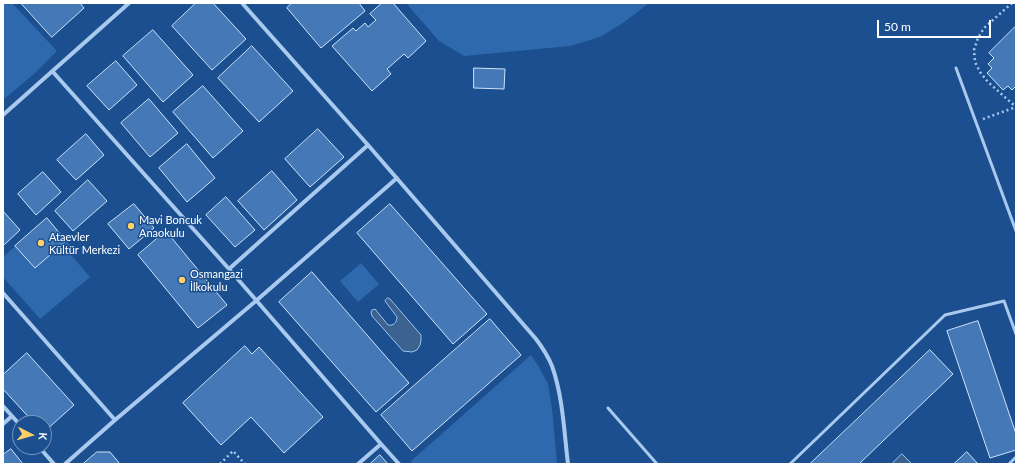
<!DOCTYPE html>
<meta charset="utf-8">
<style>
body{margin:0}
#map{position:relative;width:1019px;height:467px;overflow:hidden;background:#1b4f8f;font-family:Lato,sans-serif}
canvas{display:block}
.frame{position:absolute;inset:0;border:4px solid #fff;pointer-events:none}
.north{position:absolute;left:12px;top:415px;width:40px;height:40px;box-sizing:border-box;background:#1b4f8f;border:1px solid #7695bc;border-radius:50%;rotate:96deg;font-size:11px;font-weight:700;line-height:16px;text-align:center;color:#fff}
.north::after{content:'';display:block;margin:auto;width:14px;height:18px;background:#ffd166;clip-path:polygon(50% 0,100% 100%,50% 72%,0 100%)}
.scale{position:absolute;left:877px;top:20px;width:114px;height:18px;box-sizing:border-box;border:2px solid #fff;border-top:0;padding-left:5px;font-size:12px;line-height:14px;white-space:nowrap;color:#fff;-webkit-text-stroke:3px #1b4f8f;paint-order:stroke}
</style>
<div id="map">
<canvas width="1019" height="467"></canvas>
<div class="frame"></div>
<div class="north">K</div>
<div class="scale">50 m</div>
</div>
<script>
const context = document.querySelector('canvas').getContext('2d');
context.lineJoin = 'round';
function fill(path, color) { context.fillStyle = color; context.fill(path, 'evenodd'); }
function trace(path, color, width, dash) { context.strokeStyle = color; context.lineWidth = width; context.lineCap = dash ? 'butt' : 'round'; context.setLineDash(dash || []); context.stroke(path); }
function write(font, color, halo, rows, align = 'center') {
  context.font = font + ' Lato,sans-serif'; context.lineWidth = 3; context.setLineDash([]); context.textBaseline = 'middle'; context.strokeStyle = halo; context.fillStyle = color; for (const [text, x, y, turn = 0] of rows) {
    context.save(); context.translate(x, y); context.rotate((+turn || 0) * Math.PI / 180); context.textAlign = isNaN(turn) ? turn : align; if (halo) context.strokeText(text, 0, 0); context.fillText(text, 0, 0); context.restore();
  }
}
const green = new Path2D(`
 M3 3H12L57 51 34 74 3 100Z
 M406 3H649L623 23 600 37 570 46 464 56 439 41Z
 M47 218 70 245 66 249 90 277 40 319 3 277V257Z
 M361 263 379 284 358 302 340 281Z
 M531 355 539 367 548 384 552 408 557 464H413L411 461Z`);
const water = new Path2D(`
 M388 298 390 299 421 335V340L420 345 417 350 412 352 403 351 372 316 371 312 372 310 375 309 388 325C393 326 397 323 397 317L385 301Z
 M902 454 911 463 910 464H892Z`);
const building = new Path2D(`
 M21 3H80L84 8 52 37Z
 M196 3H213L246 39 212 70 172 26Z
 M292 3H359L365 11 321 48 287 8Z
 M382 3H393L426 41 408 58 404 54 387 69 391 74 372 91 332 46 353 28 356 31 365 23 368 27 376 20 370 14Z
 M1016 26V86L1012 90 1008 86 1003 90 987 73 992 68 988 64 994 58 989 53Z
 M153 30 193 75 163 102 123 56Z
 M252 46 293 91 259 122 218 78Z
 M116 61 137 85 109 110 87 86Z
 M474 68 505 69 504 89 474 88Z
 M203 86 243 131 213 158 173 112Z
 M149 99 178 133 150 157 121 123Z
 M318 129 344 157 310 187 285 159Z
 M86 134 104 155 76 180 57 160Z
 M187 144 215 178 187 202 159 168Z
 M272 171 297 200 264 230 238 201Z
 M43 172 61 192 36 215 18 194Z
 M88 180 107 201 73 231 55 211Z
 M226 197 255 230 235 247 206 215Z
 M134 204 154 228 129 249 108 224Z
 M390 204 487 314 453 344 357 233Z
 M3 211 20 230 3 246Z
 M47 218 66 241 35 268 15 246Z
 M166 231 227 305 198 328 138 255Z
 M312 272 409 383 376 412 279 302Z
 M490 319 521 355 412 451 381 415Z
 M978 321 1016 434V450L990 458 947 331Z
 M245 346 252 354 259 347 323 417 284 453 251 417 221 445 183 403Z
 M930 350 953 374 859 464H810Z
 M27 353 74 405 44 432V423H34L3 389V375Z
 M11 449 23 464H3V455Z
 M97 452H110L120 464H83Z
 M967 452 978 464H954Z
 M380 455 388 464H370Z`);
const path = new Path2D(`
 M1012 3 984 28 978 38 974 50 975 62 980 72 988 82 1016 107
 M983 119 1016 107
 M220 464 233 451 245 464`);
const service = new Path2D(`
 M956 68 1016 231
 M608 408 657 464
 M790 464 945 315 1004 301 1016 334
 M1009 464 1016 457`);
const minor = new Path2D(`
 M242 3 368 145 536 339C542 347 548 356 552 366 563 397 564 431 568 464
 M53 72 229 269 381 444 399 464
 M3 115 129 3
 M229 269 368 145
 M3 293 115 420
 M3 406 20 425
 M3 424 12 416
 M39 447 54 464
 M65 464 115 420 257 300 397 178
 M358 464 381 444`);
const markers = [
 [131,226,4,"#ffd166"],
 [41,243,4,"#ffd166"],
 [182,280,4,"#ffd166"]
];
const poiNames = [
 ["Mavi Boncuk",139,220],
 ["Anaokulu",139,233],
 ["Ataevler",49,237],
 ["Kültür Merkezi",49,250],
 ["Osmangazi",190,274],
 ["İlkokulu",190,287]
];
fill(green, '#2e69ad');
fill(water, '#3c6290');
trace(water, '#9cc4f0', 1);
fill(building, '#4478b7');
trace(building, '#cfe3fa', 1);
trace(path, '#a9c9ee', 2.5, [2, 3]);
trace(service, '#a9c9ee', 3);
trace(minor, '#a9c9ee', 4);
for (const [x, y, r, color] of markers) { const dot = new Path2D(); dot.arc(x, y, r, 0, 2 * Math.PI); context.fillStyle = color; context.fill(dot); trace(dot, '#1b4f8f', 1.5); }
write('11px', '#fff', '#1b4f8f', poiNames, 'left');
</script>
